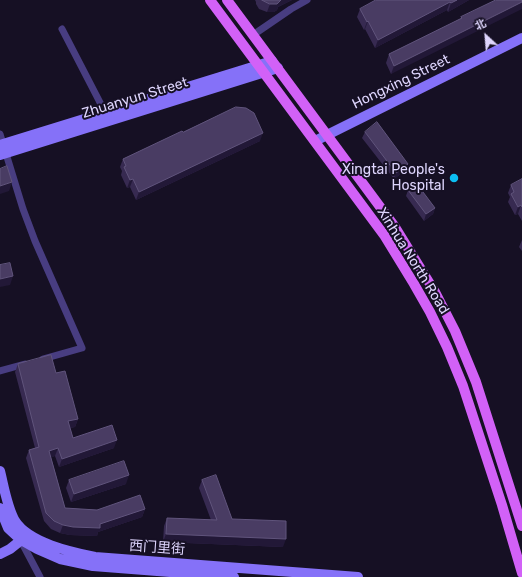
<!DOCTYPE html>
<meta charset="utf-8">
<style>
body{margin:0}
#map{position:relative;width:522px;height:577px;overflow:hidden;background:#161024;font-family:Rubik,"Noto Sans SC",sans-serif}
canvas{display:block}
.north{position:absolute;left:466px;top:16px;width:40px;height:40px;-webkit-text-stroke:3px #161024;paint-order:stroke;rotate:334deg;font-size:11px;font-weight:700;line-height:16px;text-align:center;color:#ded5fd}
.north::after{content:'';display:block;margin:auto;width:14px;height:18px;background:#ded5fd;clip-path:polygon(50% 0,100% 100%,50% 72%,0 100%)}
</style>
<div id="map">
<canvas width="522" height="577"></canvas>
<div class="north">北</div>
</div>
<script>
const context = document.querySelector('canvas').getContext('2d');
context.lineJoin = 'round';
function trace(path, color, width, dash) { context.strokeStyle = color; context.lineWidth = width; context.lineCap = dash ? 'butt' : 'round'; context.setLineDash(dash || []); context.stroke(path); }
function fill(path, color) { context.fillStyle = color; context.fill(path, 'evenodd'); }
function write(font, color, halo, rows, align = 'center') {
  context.font = font + ' Rubik,"Noto Sans SC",sans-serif'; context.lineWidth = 4; context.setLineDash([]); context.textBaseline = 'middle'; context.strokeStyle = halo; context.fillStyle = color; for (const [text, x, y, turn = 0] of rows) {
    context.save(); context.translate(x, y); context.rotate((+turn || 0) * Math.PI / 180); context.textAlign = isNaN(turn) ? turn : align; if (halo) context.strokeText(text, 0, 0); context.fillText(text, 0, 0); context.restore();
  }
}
const street = new Path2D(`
 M62 29 107 116
 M253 35 291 9 307 0
 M0 134 23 209 35 241 82 348 43 359
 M0 371 25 364
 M21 541 40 577`);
const secondary = new Path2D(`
 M315 141 522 38
 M0 145 272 61
 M0 155 278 68
 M0 471C4 487 7 507 15 521 29 543 71 552 95 557L358 577
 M0 508 8 528 21 540 37 549 60 559 93 566 234 577
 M0 554 10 549 25 537`);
const primary = new Path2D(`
 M210 0 384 235 414 284 430 312 447 347 463 386 502 505 522 573
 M227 0 395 227 435 292 455 331 476 382 522 526`);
const wall = new Path2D(`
 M255 0H292L278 7 277 10 274 12H267L259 9 256 4V2Z
 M376 0H469L448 12 447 10 375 48 365 29 364 30 357 17 360 9Z
 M496 0 391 74 386 63 389 54 461 19V17Z
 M183 132 260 141 136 200 130 187 127 188 121 175 122 171 120 167 123 159Z
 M365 132 406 170 394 179 362 138Z
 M522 179V221L518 214 515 215 508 202 510 197 508 193 511 185Z
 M408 190 435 208 433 214 424 221 406 196Z
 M522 240V251L519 247Z
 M18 364 56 373 78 419 75 427 70 428 73 438 114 448 59 467 55 456 51 457 65 508 97 510 145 509 142 517 98 532 97 536 70 535 60 533 51 529 44 521 26 458 29 450 35 448 15 372Z
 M69 480 126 484 71 502 66 488Z
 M202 480 232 519 283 547 163 542 164 526 167 518 211 520 199 488Z`);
const shadedWall = new Path2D(`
 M281 0H292L278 7 277 10 274 12H267L270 4Z
 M457 0H469L448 12 451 3Z
 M450 2 447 10 375 48 378 40Z
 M522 2V9L391 74 394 66Z
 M368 21 365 29 364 30 367 22Z
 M263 133 260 141 136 200 139 192Z
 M408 164 406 170 394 179 396 173Z
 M133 179 130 187 127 188 130 180Z
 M12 182 9 191 0 194V186Z
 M521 205 518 214 515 215 518 207Z
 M435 208 433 214 424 221 426 214Z
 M13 276 10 285 0 287V279Z
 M78 419 75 427 65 429 68 421Z
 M117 440 114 448 59 467 62 459Z
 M58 448 55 456 46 459 49 451Z
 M129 475 126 484 71 502 74 494Z
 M145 509 142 517 98 532 97 536 70 535 60 533 63 525 100 524Z
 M166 534 286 539 283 547 163 542Z`);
const building = new Path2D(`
 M262 0H281L277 4H270Z
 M376 0H457L451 3 450 2 378 40 368 21 367 22 360 9Z
 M496 0H522V2L394 66 389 54 462 18 461 17Z
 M236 107 246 108 254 113 263 133 139 192 133 179 130 180 124 167 126 166 123 159 182 131 183 132Z
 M377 122 408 164 396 173 365 132Z
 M7 166 12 182 0 186V169Z
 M522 179V207L521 205 518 207 511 194 514 192 511 185Z
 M417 184 435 208 426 214 408 190Z
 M10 263 13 276 0 279V265Z
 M51 355 56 373 65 371 78 419 68 421 73 438 112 425 117 440 62 459 58 448 49 451 65 508 97 510 140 495 145 509 100 524V528L73 527 63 525 54 521 46 513 29 450 39 447 18 364Z
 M124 461 129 475 74 494 69 480Z
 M216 475 232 519 286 521V539L166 534 167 518 217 520 202 480Z`);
const markers = [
 [454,178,5,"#0cbef2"]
];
const streetNames = [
 ["Hongxing Street",401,82,-26],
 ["Zhuanyun Street",135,98,-17],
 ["Xinhua North Road",413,261,58],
 ["西门里街",157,548,4]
];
const poiNames = [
 ["Xingtai People's",445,170],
 ["Hospital",445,186]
];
trace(street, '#483d81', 7);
trace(secondary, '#8571f8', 10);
trace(primary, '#d261f7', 10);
fill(wall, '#372a51');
fill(shadedWall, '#221837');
fill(building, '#493c63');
trace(building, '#60547c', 1);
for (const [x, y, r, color] of markers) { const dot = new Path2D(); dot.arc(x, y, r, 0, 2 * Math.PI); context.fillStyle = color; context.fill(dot); trace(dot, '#161024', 1.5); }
write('14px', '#ded5fd', '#161024', streetNames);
write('14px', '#ded5fd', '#161024', poiNames, 'right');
</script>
